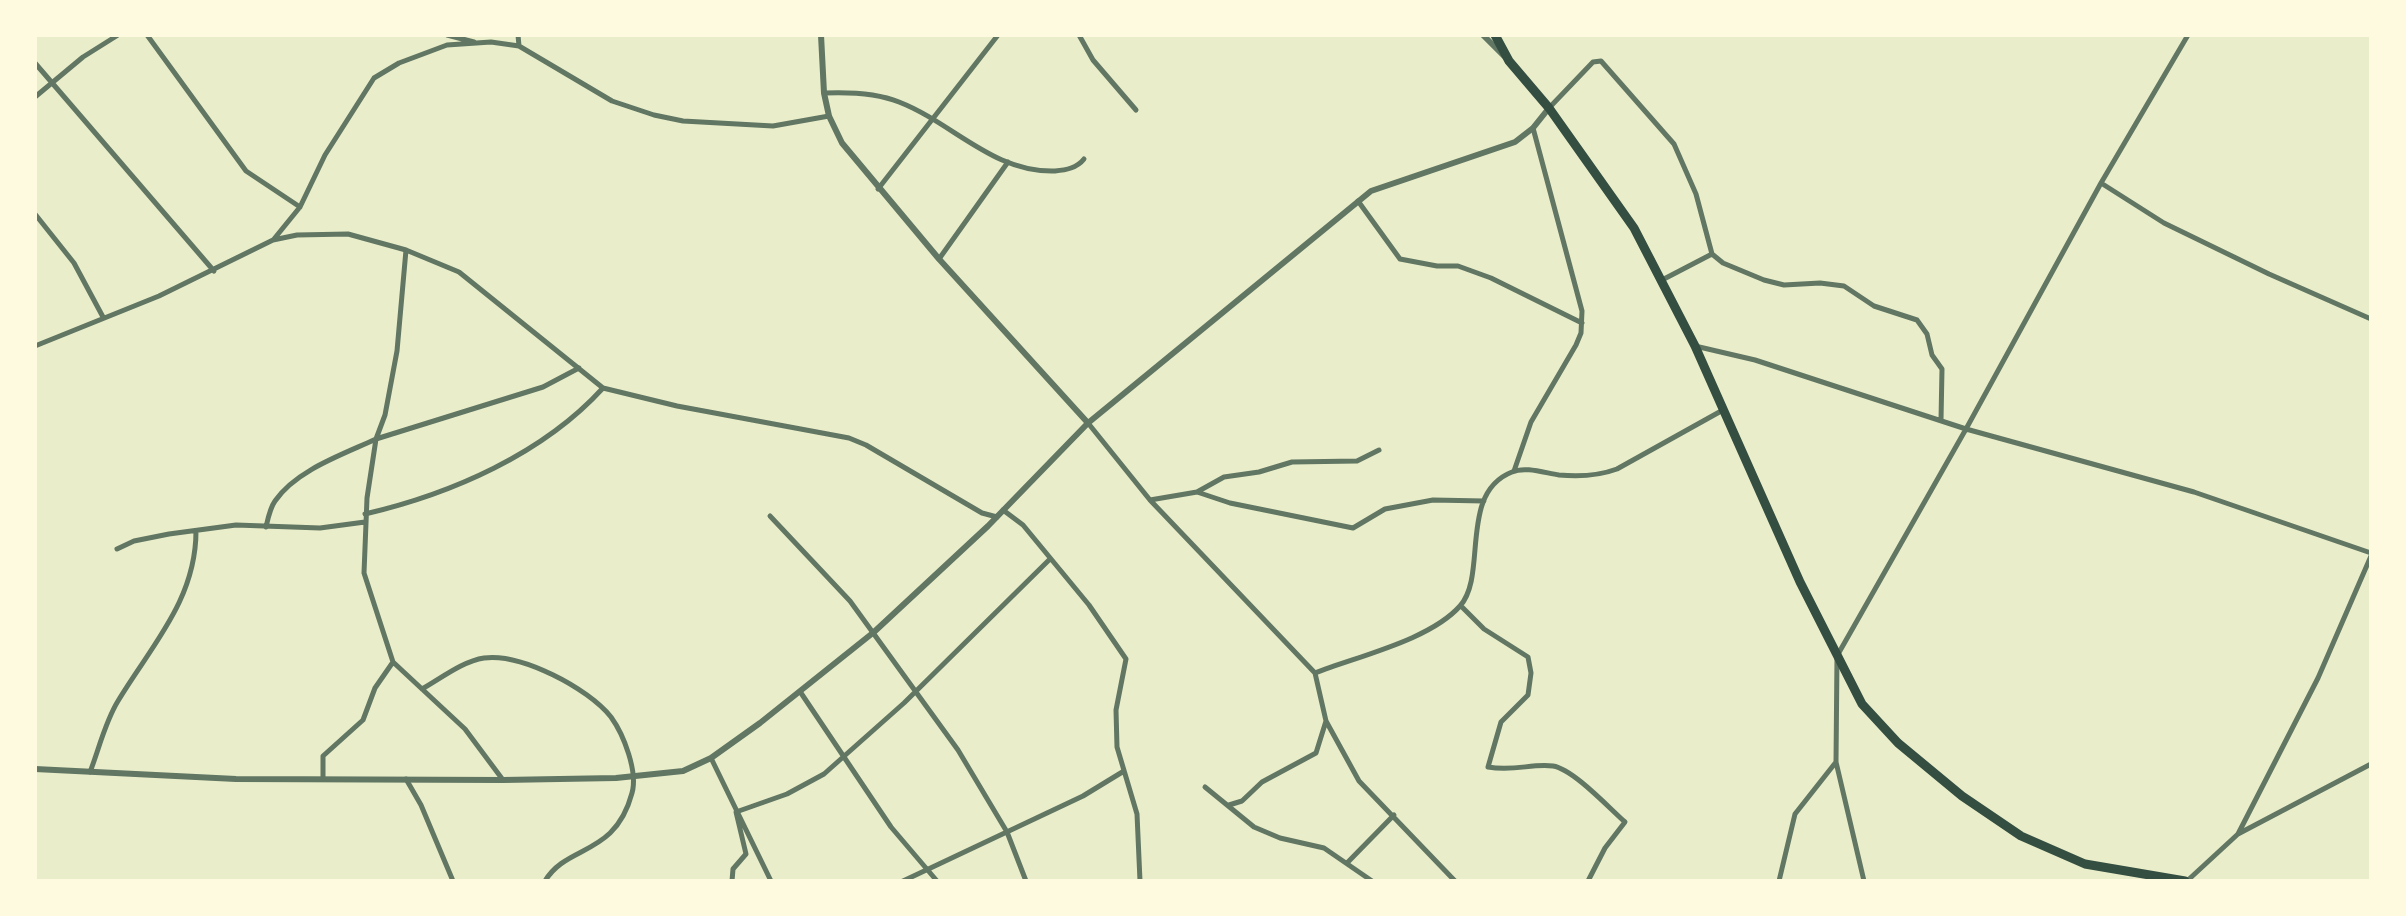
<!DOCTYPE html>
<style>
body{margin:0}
#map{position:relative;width:2406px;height:916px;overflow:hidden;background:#e9edc9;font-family:"Work Sans",sans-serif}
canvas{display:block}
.frame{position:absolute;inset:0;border:37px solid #fefae0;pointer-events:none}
</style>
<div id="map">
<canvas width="2406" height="916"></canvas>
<div class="frame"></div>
</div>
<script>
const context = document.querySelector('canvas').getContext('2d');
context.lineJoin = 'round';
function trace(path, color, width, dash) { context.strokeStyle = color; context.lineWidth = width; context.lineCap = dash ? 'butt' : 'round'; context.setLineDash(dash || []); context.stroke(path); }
const minor = new Path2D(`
 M147 35 246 171 300 207
 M447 35 474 42
 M518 35 519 46
 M1079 35 1093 60 1136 110
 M35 63 214 271
 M824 93C848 92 877 93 899 102 953 123 993 173 1055 171 1066 170 1077 168 1084 159
 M35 97 83 57 118 35
 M1549 108 1593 62 1601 61 1674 144 1696 194 1712 254 1723 263 1764 280 1784 285 1820 283 1844 286 1874 306 1917 320 1927 334 1932 355 1942 369 1941 420
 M2101 183 2164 223 2269 274 2371 319
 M878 189 998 35
 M1358 201 1400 259 1437 266H1458L1491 278 1582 323
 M35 214 74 263 103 317
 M274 239 300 207 325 155 374 78 399 63 447 45 491 42 519 46 612 101 654 115 683 121 773 126 829 116
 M406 250 397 351 385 415 376 439 367 498 364 573 393 662 465 729 503 780
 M939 259 1008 162
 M1662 280 1712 254
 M35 346 159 296 273 240 297 235 348 234 406 250 459 272 603 388 677 406 849 438 866 445 982 513 997 517
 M1695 346 1755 360 1966 429 2194 492 2371 553
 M1088 423 1150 500 1315 673 1326 721 1359 781 1455 881
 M1514 471 1531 422 1576 345 1581 333 1582 311 1533 128
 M1197 492 1224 477 1259 472 1292 462 1357 461 1379 450
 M1150 500 1197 492 1230 503 1353 528 1385 509 1433 500 1484 501
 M1003 510 1023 525 1089 605 1126 659 1116 710 1117 747 1137 814 1140 881
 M365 514C451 494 543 454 603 388
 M770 516 850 601 958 750 1007 832 1026 881
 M266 527C268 518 270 508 275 501 296 470 344 454 376 439L543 387 579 368
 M117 549 134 541 169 534 236 525 320 528 365 522
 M1461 606 1484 629 1528 657 1531 673 1528 695 1501 722 1488 767C1514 772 1532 763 1553 766 1573 769 1609 808 1625 822L1605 848 1588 881
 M1315 673C1358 656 1430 640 1460 606 1488 575 1458 493 1512 472 1525 466 1545 473 1559 475 1580 477 1598 476 1617 469L1723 410
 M422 689C440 679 463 661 484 658 521 653 588 688 611 717 624 735 638 772 632 793 615 857 567 844 545 881
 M801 693 891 827 937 881
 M711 758 771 881
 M90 772C99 749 105 722 118 701 151 646 196 600 196 531
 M323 779V756L363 720 375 688 393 662
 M406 779 421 805 453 881
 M1205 787 1254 827 1280 838 1324 848 1372 881
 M1229 805 1242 801 1262 782 1316 753 1326 721
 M2238 834 2371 764
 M1347 863 1394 815
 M732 881 733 869 746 854 736 812 787 794 824 774 904 703 1050 559
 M903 881 1083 796 1124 771
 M1779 881 1795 814 1836 762
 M1864 881 1836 762 1837 656 1966 429 2101 183 2188 35
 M2187 881 2238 834 2318 678 2371 556`);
const tertiary = new Path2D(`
 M821 35 824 93 829 116 842 143 939 259 1088 423
 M1483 35 1504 56
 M35 769 236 779 503 780 616 778 683 771 711 758 760 723 874 632 988 526 1088 423 1371 191 1515 142 1533 128 1549 108`);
const trunk = new Path2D(`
 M1495 35 1509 61 1549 108 1634 228 1695 346 1800 582 1862 704 1898 743 1962 796 2021 836 2085 864 2185 881`);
trace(minor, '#617663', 5);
trace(tertiary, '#617663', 6);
trace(trunk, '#344e41', 9);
</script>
